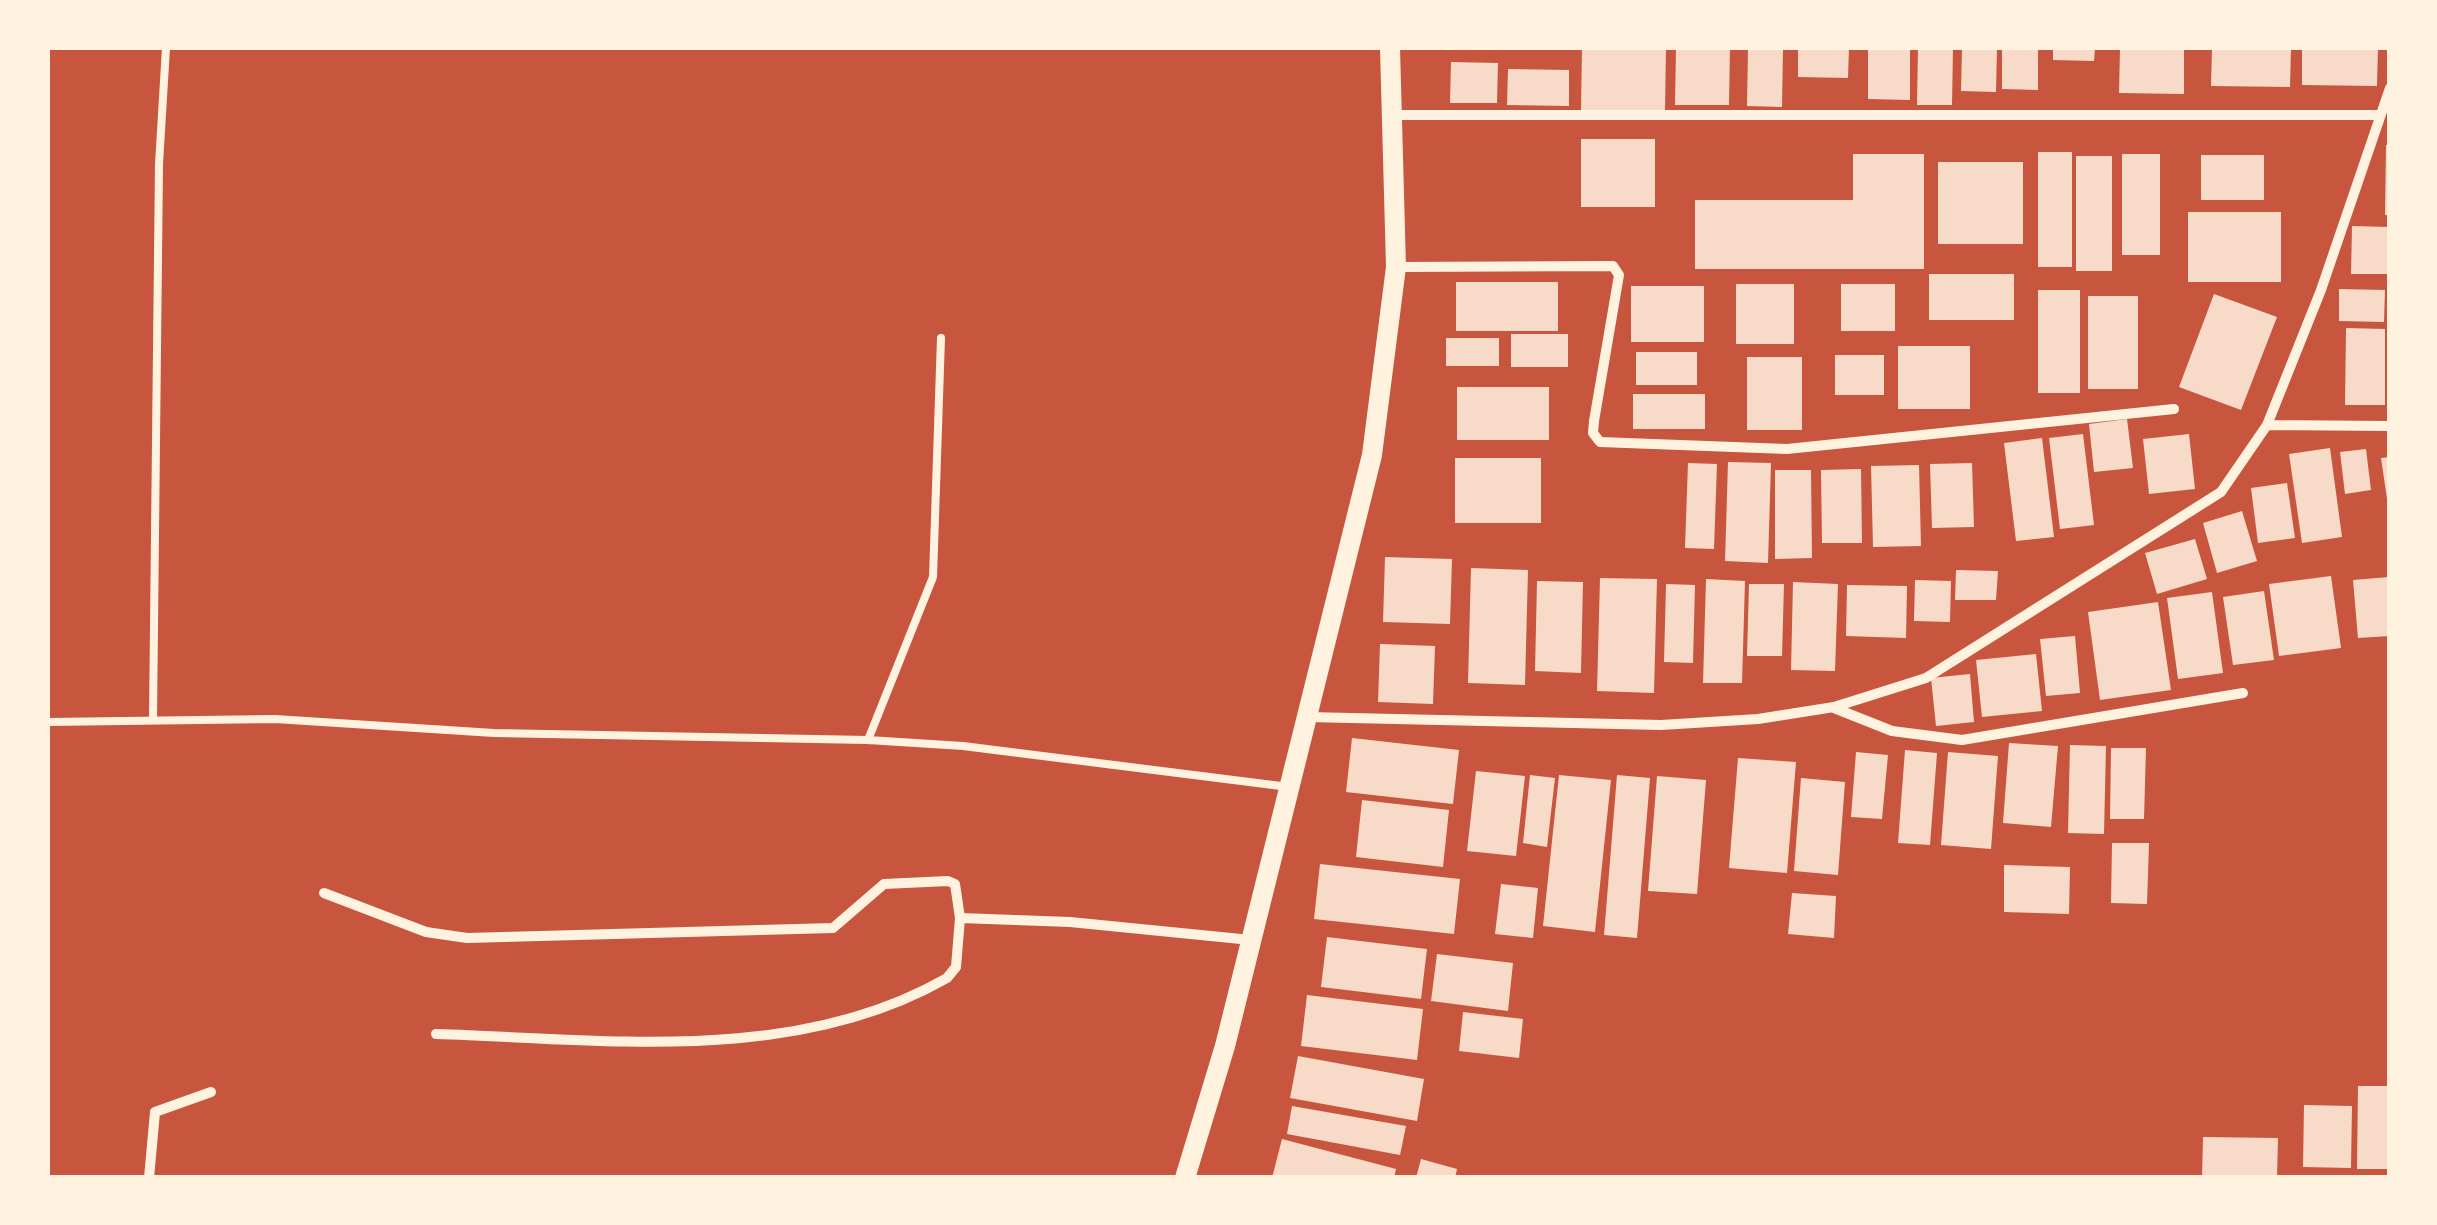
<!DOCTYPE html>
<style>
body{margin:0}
#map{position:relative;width:2437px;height:1225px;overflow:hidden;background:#c8553d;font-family:Jost,sans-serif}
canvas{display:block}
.frame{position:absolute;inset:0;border:50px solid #fff3e0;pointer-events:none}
</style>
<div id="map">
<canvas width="2437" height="1225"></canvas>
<div class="frame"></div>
</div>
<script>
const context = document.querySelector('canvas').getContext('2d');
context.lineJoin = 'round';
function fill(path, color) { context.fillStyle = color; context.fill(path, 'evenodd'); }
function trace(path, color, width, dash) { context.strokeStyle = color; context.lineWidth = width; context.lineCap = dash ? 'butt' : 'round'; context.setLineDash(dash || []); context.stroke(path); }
const building = new Path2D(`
 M1582 48H1666L1665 111 1581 110Z
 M1676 48H1730L1729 105H1675Z
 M1748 48H1783L1782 107 1747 106Z
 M1798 48H1849L1848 78 1798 77Z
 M1868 48H1910V100L1868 99Z
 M1918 48H1953L1952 105H1917Z
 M1962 48H1997L1996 92 1961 91Z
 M2002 48H2038V90L2002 89Z
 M2053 48H2095L2094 61 2053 60Z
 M2120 48H2184V94L2119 93Z
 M2212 48H2291L2290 87 2211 86Z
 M2302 48H2378L2377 86 2302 85Z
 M1451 62 1498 63 1497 103H1450Z
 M1508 69 1569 70V106L1507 105Z
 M1581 139H1655V207H1581Z
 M2386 145H2390V215H2385Z
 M2038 152H2072V267H2038Z
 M1853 154H1924V269H1695V200H1853Z
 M2122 154H2160V255H2122Z
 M2201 155H2264V200H2201Z
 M2076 156H2112V271H2076Z
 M1938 162H2023V244H1938Z
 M2188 212H2281V282H2188Z
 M2352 226 2390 227V274H2351Z
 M1929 274H2014V320H1929Z
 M1456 282H1558V331H1456Z
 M1736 284H1794V344H1736Z
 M1841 284H1895V331H1841Z
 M1631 286H1704V342H1631Z
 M2339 289 2385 290 2384 322 2339 321Z
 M2038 290H2080V393H2038Z
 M2214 294 2277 317 2241 410 2179 387Z
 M2088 296H2138V389H2088Z
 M2346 328 2385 329V405H2345Z
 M1511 334H1568V367H1511Z
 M1446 338H1499V366H1446Z
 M1898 346H1970V409H1898Z
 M1636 352H1697V385H1636Z
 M1835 355H1884V395H1835Z
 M1747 357H1802V430H1747Z
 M1457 387H1549V440H1457Z
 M1633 394H1705V429H1633Z
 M2127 419 2133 468 2094 472 2089 424Z
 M2083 434 2094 525 2060 529 2049 438Z
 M2189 434 2195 489 2149 494 2143 439Z
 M2042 438 2054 537 2016 541 2004 443Z
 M2330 448 2342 537 2302 543 2289 454Z
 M2366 449 2371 490 2345 494 2340 452Z
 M2390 457V499H2387L2381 458Z
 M1455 458H1541V523H1455Z
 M1728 462 1771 463 1768 563 1725 561Z
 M1688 463 1717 464 1714 549 1685 548Z
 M1972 463 1974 527 1932 528 1930 464Z
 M1919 465 1921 546 1873 547 1871 466Z
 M1861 469 1862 543H1822L1821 470Z
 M1775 470H1811L1812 558 1775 559Z
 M2287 483 2295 538 2258 543 2251 488Z
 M2242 511 2257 561 2217 573 2203 523Z
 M2195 539 2207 579 2157 594 2145 553Z
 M1385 557 1452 559 1450 624 1383 622Z
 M1471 568 1528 570 1525 685 1468 683Z
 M1956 570 1998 571 1996 600H1955Z
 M2331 576 2341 648 2279 656 2269 584Z
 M2389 577 2390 636 2358 638 2353 580Z
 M1600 578 1657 579 1654 693 1597 691Z
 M1706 579 1745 581 1742 683H1703Z
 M1915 580 1951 581 1950 622 1914 621Z
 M1537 581 1583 582 1581 673 1535 671Z
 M1793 582 1838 584 1835 671 1791 670Z
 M1666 584 1695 585 1693 663 1664 662Z
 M1749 584H1784L1782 656H1747Z
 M1847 585 1907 586 1906 638 1846 636Z
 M2264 591 2274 660 2233 665 2223 597Z
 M2212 592 2223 673 2178 679 2167 598Z
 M2158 602 2171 690 2100 700 2088 612Z
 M2075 636 2080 693 2046 696 2040 639Z
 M1380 644 1435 646 1433 704 1378 702Z
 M2036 654 2042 711 1982 717 1976 660Z
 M1970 674 1974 722 1936 726 1931 678Z
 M1352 738 1459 750 1453 804 1346 792Z
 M2009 743 2058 746 2051 827 2003 823Z
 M2070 745 2106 746 2104 834 2068 833Z
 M2111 748H2146L2144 819H2110Z
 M1905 750 1937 753 1930 845 1898 843Z
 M1856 752 1888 755 1882 819 1851 817Z
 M1948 752 1998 756 1991 849 1941 845Z
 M1738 758 1796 762 1787 873 1729 868Z
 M1476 771 1525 776 1516 856 1467 851Z
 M1530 775 1555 778 1547 847 1523 843Z
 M1559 775 1611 780 1595 932 1543 926Z
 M1617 775 1650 778 1637 938 1604 935Z
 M1657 776 1706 780 1697 894 1648 891Z
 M1801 778 1845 782 1838 875 1794 871Z
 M1362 800 1449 810 1443 867 1356 857Z
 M2112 843H2149L2147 904 2111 903Z
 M1320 864 1460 879 1454 934 1314 919Z
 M2004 865 2070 867 2069 914 2004 912Z
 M1501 884 1538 888 1533 938 1495 934Z
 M1792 893 1836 896 1834 938 1788 934Z
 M1327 937 1427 949 1421 999 1321 987Z
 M1437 954 1513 963 1508 1011 1431 1001Z
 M1307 995 1423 1009 1417 1060 1301 1046Z
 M1463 1012 1523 1019 1519 1058 1459 1051Z
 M1298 1056 1424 1079 1417 1121 1290 1098Z
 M2358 1086H2390V1169H2357Z
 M2304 1105 2352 1106 2351 1168 2303 1167Z
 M1292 1106 1406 1126 1400 1155 1287 1134Z
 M2203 1137 2278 1138 2277 1178H2202Z
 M1282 1139 1396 1169 1394 1178H1272Z
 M1421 1159 1457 1169 1455 1178H1416Z`);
const service = new Path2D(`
 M153 718 159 164 166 48
 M48 722 275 719 494 733 868 740 963 746 1289 787
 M868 740 933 577 941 338`);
const minor = new Path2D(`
 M1391 115H2377
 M1397 267 1613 266 1619 275 1594 421 1593 433 1600 442 1787 449 2174 409
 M2267 425 2390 426
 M1834 708 1892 731 1962 740 2243 693
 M1307 717 1661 725 1758 719 1834 707 1926 678 2221 492 2267 425 2321 290 2390 88
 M324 893 426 932 467 938 833 928 884 884 948 881 955 884 960 918 1070 922 1251 940
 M436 1034C604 1039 794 1066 947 978L956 967 960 918
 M149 1178 155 1112 211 1092`);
const secondary = new Path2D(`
 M1185 1178 1225 1046 1372 455 1396 267 1390 48`);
fill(building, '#f7dbc8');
trace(service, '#fff3e0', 8);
trace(minor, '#fff3e0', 10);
trace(secondary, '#fff3e0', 20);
</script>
